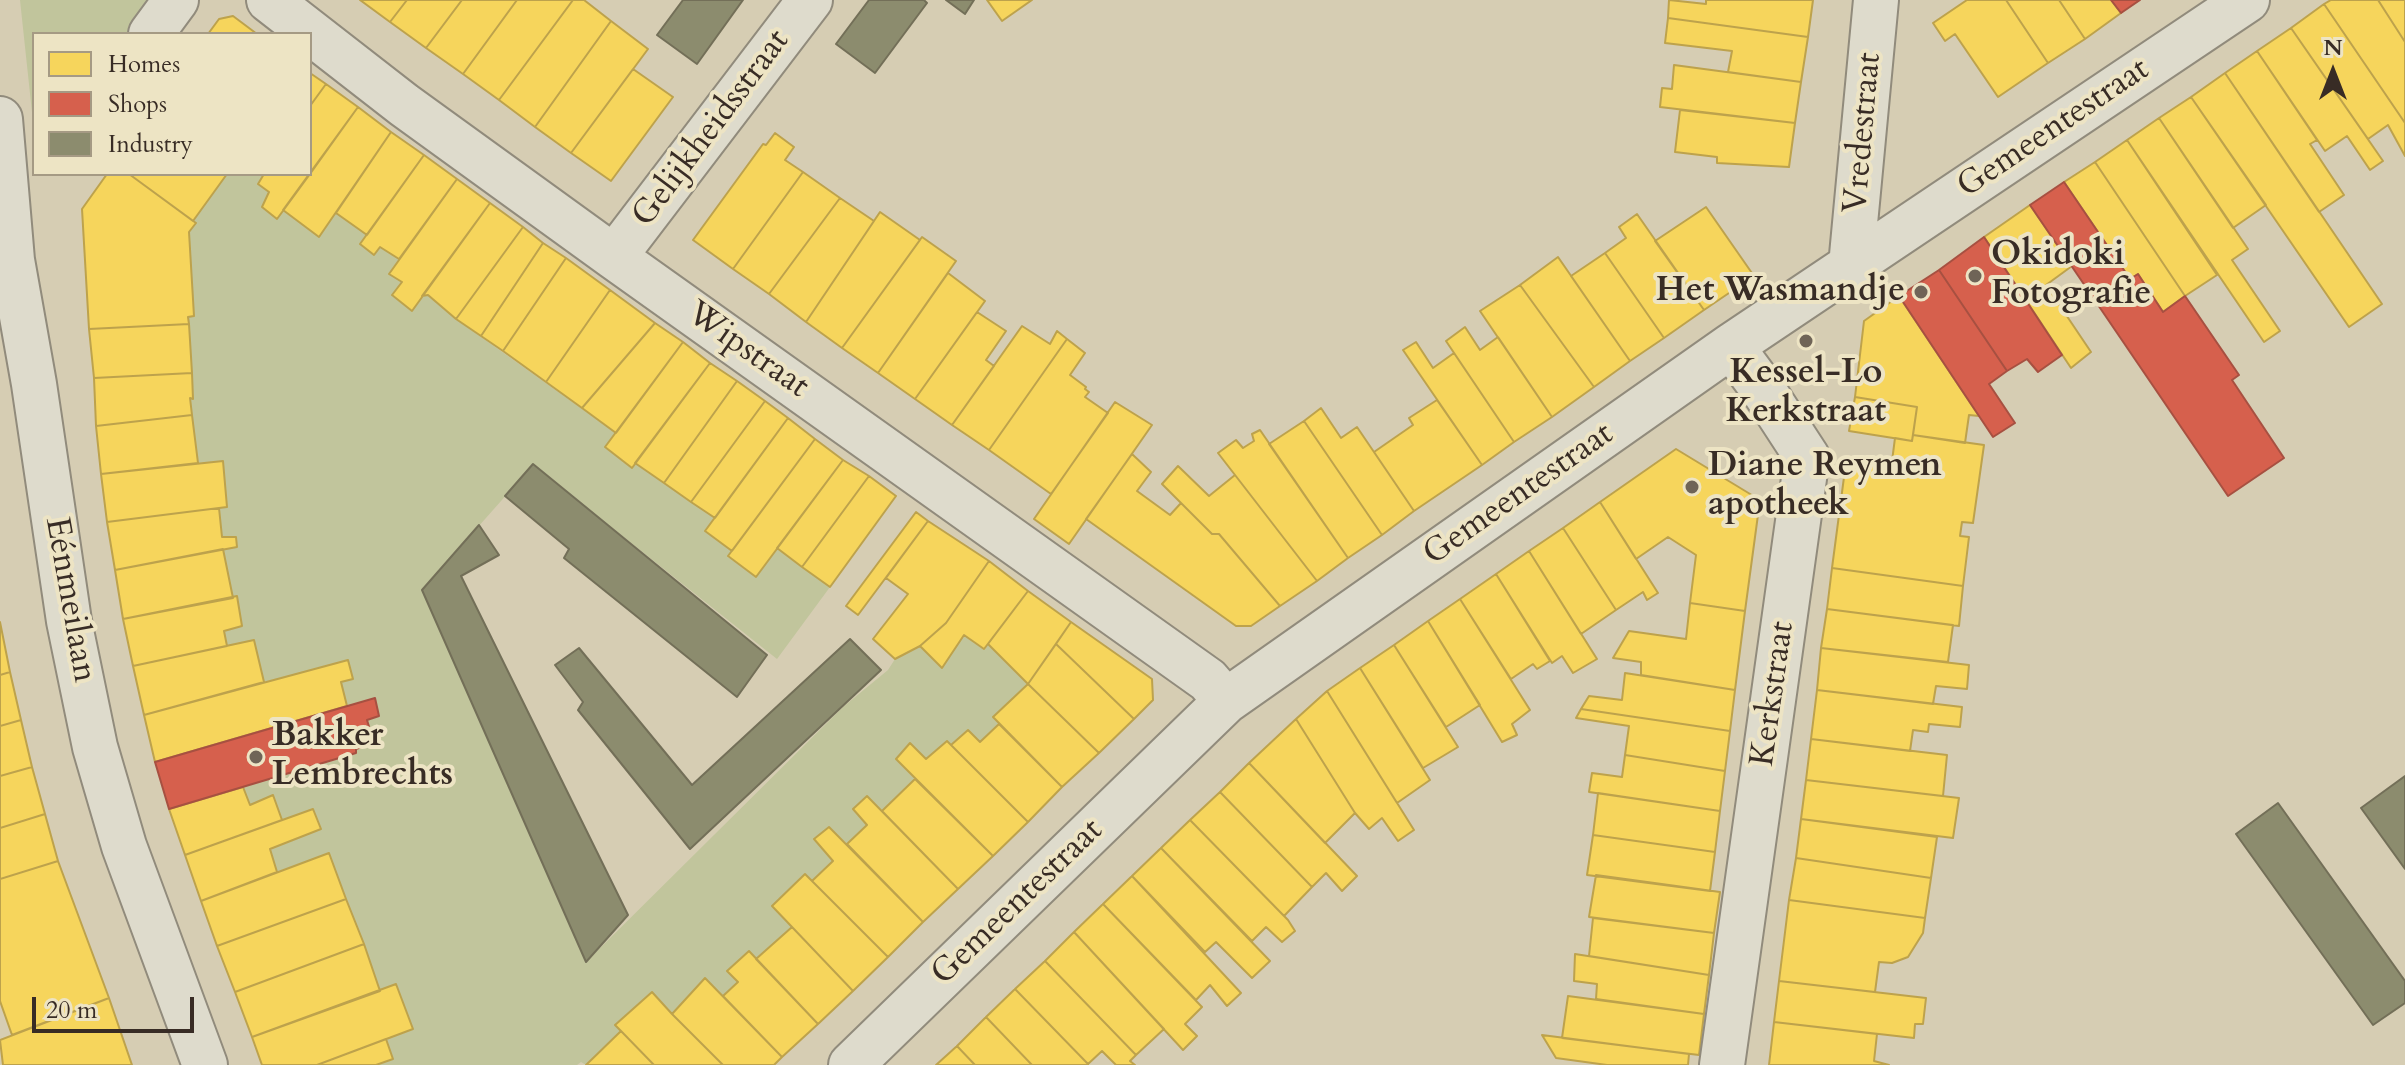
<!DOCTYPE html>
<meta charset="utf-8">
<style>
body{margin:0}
#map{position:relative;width:2405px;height:1065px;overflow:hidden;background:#d6cdb3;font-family:Cardo,serif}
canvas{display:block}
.legend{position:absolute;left:32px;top:32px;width:280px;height:144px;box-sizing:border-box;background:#ede4c4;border:2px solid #a59a84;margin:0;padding:10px 14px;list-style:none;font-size:24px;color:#382c25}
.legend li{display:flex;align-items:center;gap:16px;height:40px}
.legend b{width:40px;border:2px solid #a59a84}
.north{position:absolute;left:2293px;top:32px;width:80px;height:80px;-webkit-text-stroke:6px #ede4c4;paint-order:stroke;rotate:0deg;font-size:22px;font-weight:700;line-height:32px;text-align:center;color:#382c25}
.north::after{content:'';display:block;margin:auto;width:28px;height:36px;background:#382c25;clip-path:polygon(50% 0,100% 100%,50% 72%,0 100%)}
.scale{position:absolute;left:32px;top:997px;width:162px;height:36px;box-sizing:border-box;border:4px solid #382c25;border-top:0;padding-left:10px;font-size:24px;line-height:28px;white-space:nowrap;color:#382c25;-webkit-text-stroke:6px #ede4c4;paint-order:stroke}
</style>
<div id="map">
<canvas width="2405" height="1065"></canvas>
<ul class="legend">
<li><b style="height:22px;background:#f6d55c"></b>Homes</li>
<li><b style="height:22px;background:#d6604d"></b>Shops</li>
<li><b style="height:22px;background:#8c8c6e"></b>Industry</li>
</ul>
<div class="north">N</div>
<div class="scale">20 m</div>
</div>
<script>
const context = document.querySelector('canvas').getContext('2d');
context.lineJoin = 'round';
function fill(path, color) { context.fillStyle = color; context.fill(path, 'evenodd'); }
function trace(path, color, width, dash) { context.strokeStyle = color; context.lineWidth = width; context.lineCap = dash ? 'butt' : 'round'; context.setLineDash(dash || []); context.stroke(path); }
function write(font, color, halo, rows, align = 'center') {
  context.font = font + ' Cardo,serif'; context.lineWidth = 8; context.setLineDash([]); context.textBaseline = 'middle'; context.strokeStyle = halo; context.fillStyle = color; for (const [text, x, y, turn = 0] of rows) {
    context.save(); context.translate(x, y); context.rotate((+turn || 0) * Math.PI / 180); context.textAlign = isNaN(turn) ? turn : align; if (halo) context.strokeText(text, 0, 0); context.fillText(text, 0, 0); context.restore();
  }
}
const green = new Path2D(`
 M20 0H154L128 34H34V131Z
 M227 174H264L258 184 269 192 262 207 277 219 283 210 319 236 336 213 367 235 360 244 380 247 399 259 389 273 402 282 392 296 412 310 422 296 428 295 456 319 616 433 632 467 635 463 715 518 705 531 732 551 728 557 756 577 777 548 830 587 777 659 533 465 422 590 586 962 843 707 888 670 895 659 920 646 942 667 964 635 984 648 988 644 1028 684 994 717 999 724 980 742 967 730 951 745 947 741 926 759 910 744 896 759 915 779 882 811 866 796 853 809 867 825 847 844 829 827 815 839 833 861 812 881 805 874 772 906 792 927 756 959 748 952 727 971 738 982 723 996 705 978 672 1014 652 992 616 1026 621 1031 586 1065 581 1062 577 1065H376L393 1059 386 1039 412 1029 396 984 380 991 329 853 277 872 270 849 320 829 313 809 282 820 273 795 250 805 243 787 356 754V749L373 743 367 720 379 716 375 698 347 706 341 682 352 679 348 661 264 682 254 640 227 646 224 631 242 626 237 597 233 598 223 549 237 546 236 537H222L219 508 223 461 198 463 190 398H193L188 317 194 316 189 232 196 223 193 221Z`);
const homes = new Path2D(`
 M360 0H407L390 22Z
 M407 0H462L426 48 390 22Z
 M462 0H517L463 74 426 48Z
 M517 0H573L499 100 463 74Z
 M573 0H584L611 21 535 127 499 100Z
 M987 0H1032L1002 21Z
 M1669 0 1706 4V0H1813L1808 37 1668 18Z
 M1967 0H2006L2048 63 1998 97 1955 34 1945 41 1933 23Z
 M2006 0H2059L2085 39 2048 63Z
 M2059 0H2111L2121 13 2085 39Z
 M2331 0H2378L2405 42V123L2324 4Z
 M2378 0H2405V42Z
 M2324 4 2405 123V156L2388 125 2368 139 2291 28Z
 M233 16 257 34H208L219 19Z
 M1668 18 1808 37 1801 82 1728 72 1732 51 1665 43Z
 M611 21 648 49 571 153 535 127Z
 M2291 28 2383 161 2370 170 2347 136 2325 151 2257 51Z
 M2257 51 2317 140 2310 144 2344 195 2319 212 2225 73Z
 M1674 65 1801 82 1795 123 1660 107 1662 88 1672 89Z
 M633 69 673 97 611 181 571 153Z
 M310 73 326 84 310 106Z
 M2225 73 2382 304 2349 327 2191 97Z
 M326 84 358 107 310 174V106Z
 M2191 97 2266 205 2233 228 2159 118Z
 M358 107 391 132 319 237 283 210Z
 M1680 110 1795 123 1789 167 1717 163V157L1675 152Z
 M2159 118 2248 249 2232 260 2280 331 2264 342 2127 140Z
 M391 132 424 155 367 235 336 213Z
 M775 133 794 147 785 160 803 172 733 269 693 240 763 144 766 145Z
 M2127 140 2217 275 2185 296 2095 162Z
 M424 155 457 179 399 259 380 247 374 255 360 244Z
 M2095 162 2185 296 2163 312 2138 274 2130 279 2064 182Z
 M803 172 840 198 769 294 733 269Z
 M107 174H129L196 223 189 232 194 316 188 317 189 324 89 329 82 209Z
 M129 174H227L193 221Z
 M264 174H310L277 219 262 207 269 192 258 184Z
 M457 179 490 203 412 311 392 295 402 282 389 274Z
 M840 198 874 221 806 322 769 294Z
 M490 203 523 227 456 319 428 295 422 296Z
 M2030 205 2072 266 2046 285 2091 352 2071 368 1984 237Z
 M1706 207 1754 276 1704 310 1655 241Z
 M880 212 920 240 842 348 806 322Z
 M1637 214 1704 310 1664 338 1605 253 1626 238 1619 227Z
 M523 227 543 243 481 336 456 319Z
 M922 237 956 261 878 373 842 348Z
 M543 243 566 258 503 351 481 336Z
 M1605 253 1664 338 1630 361 1571 276Z
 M1558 257 1630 361 1594 387 1520 285Z
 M566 258 610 290 546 382 503 351Z
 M948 273 985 301 915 399 878 373Z
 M1520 285 1594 387 1552 417 1480 311Z
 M610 290 655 323 582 408 546 382Z
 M1899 296 1979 416 1969 415 1965 443 1913 435 1917 407 1855 397 1864 321Z
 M977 312 1006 331 986 360 994 366 952 425 915 399Z
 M655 323 683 342 616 433 582 408Z
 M189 324 192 373 94 378 89 329Z
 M1022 326 1050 344 1057 331 1067 339 989 450 952 425Z
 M1465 327 1480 350 1498 337 1552 417 1514 442 1446 341Z
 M1067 339 1085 353 1070 375 1086 387 1085 389 1089 392 1085 397 1108 413 1051 494 989 450Z
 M683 342 710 363 632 468 605 447Z
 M1416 342 1433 368 1454 353 1514 442 1482 465 1403 350Z
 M710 363 737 381 664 483 635 463Z
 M192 373 193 399 190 398 192 415 96 426 94 378Z
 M737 381 765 401 691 502 664 483Z
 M1855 397 1917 407 1912 441 1849 431Z
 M1437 400 1482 465 1414 511 1374 452 1413 425 1409 418Z
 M765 401 788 418 715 518 691 502Z
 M1115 402 1152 425 1069 544 1034 519Z
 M1321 408 1341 438 1357 427 1414 511 1382 535 1304 421Z
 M192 415 198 463 101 474 96 426Z
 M788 418 815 439 732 551 705 531Z
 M1304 421 1382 535 1348 558 1269 444Z
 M1260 430 1348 558 1317 581 1218 453 1236 440 1243 448 1254 441 1252 434Z
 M1913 435 1984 445 1973 523 1962 522 1960 536 1969 537 1963 586 1832 568 1846 462 1891 469 1895 438 1912 441Z
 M815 439 843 460 756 577 728 556Z
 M1676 449 1760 500 1745 611 1690 603 1696 555 1668 537 1636 559 1600 502Z
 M1132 454 1151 472 1137 491 1170 515 1181 503 1212 534H1219L1280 606 1251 626H1236L1086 519Z
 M843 460 869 476 802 567 777 548Z
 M223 461 227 507 107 522 101 474Z
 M1178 466 1209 496 1235 475 1317 581 1280 606 1219 534H1212L1162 484Z
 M869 476 896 496 830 587 802 567Z
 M1600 502 1658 593 1647 600 1643 592 1616 610 1563 528Z
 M219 508 222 537H236L237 547 115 570 107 522Z
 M916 512 928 521 858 615 846 606Z
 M928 521 989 561 946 623 920 646 895 659 873 639 908 594 886 578Z
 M1563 528 1616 610 1581 634 1529 551Z
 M223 549 233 598 123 619 115 570Z
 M1529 551 1597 659 1573 673 1562 656 1552 663 1496 574Z
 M989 561 1028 591 984 649 964 635 942 668 920 646 946 623Z
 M1832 568 1963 586 1959 626 1827 609Z
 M1496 574 1550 661 1537 669 1533 664 1511 679 1460 599Z
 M1028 591 1071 622 1028 684 988 644Z
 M237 596 242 626 224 631 227 646 133 666 123 619Z
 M1460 599 1530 710 1512 724 1517 735 1502 742 1428 621Z
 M1690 603 1745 611 1735 690 1641 675V662L1613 658 1629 631 1686 639Z
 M1827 609 1953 625 1948 662 1821 648Z
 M1428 621 1480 705 1446 727 1394 645Z
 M0 622 10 672 0 675Z
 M1071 622 1152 679 1153 700 1134 719 1056 644Z
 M254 640 264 682 144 715 133 666Z
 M1056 644 1134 719 1099 753 1028 684Z
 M1394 645 1458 747 1423 768 1360 668Z
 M1821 648 1969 665 1967 689 1936 686 1933 704 1817 690Z
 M348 660 353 679 341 682 347 706 155 762 144 715Z
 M1360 668 1430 780 1397 803 1327 691Z
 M10 672 21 720 0 726V675Z
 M1625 673 1735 690 1730 731 1581 709 1589 696 1622 700Z
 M1028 684 1099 753 1062 787 993 717Z
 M1817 690 1962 707 1960 727 1929 724 1928 732 1913 730 1910 751 1811 739Z
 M1327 691 1414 830 1398 841 1382 818 1369 829 1355 813 1296 719Z
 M1581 709 1730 731 1725 771 1625 755 1629 726 1576 718Z
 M1296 719 1355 813 1325 843 1249 763Z
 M21 720 32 767 0 776V726Z
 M999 724 1062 787 1028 822 951 745 968 730 980 742Z
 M1811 739 1947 755 1943 796 1806 780Z
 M947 741 1028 822 993 856 896 759 910 743 926 759Z
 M1625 755 1725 771 1720 811 1589 792 1592 773 1622 777Z
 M1249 763 1357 876 1342 891 1326 873 1312 887 1220 792Z
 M32 767 45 814 0 828V776Z
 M915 779 993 856 958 889 882 811Z
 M1806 780 1959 798 1953 838 1801 819Z
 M243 787 250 805 273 795 282 820 185 855 169 809Z
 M1220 792 1312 887 1284 916 1190 820Z
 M1598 793 1720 811 1715 852 1593 835Z
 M867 796 958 889 923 922 847 844 867 825 853 809Z
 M313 809 321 829 270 849 277 872 201 901 185 855Z
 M45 814 58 861 0 879V828Z
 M1801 819 1937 837 1931 878 1796 858Z
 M1190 820 1288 920 1295 931 1282 942 1266 927 1252 941 1161 848Z
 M829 827 923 922 888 957 812 881 833 861 814 839Z
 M1593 835 1715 852 1710 891 1587 875Z
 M1161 848 1270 961 1252 978 1216 942 1205 952 1132 876Z
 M329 853 346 899 217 946 201 901Z
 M1796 858 1931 878 1925 918 1789 900Z
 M58 861 109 998 12 1035 0 1001V879Z
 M805 874 888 957 853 991 772 906Z
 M1596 875 1720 892 1714 933 1589 917Z
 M1132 876 1241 993 1227 1006 1210 985 1196 1000 1103 904Z
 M346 899 364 944 235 992 217 946Z
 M1789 900 1925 918 1923 933 1908 957 1892 963 1879 962 1875 992 1779 981Z
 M1103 904 1202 1007 1185 1024 1197 1036 1183 1050 1074 932Z
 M1593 918 1714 933 1709 975 1589 956Z
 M792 927 853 991 818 1024 756 959Z
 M1074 932 1164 1029 1136 1055 1045 961Z
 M364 944 380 991 252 1037 235 992Z
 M749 951 818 1024 782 1057 723 996 738 982 727 971Z
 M1575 954 1709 975 1704 1014 1596 999 1597 984 1574 981Z
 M1045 961 1136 1055 1130 1061 1135 1065H1116L1102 1051 1088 1064 1015 989Z
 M705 978 782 1057 774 1065H723L672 1014Z
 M1779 981 1926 998 1923 1024H1915L1914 1038 1774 1022Z
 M396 984 413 1029 317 1065H262L252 1037Z
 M1015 989 1088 1064V1065H1032L986 1017Z
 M652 992 672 1014 723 1065H654L621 1031 615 1025Z
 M1568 996 1704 1014 1699 1055 1562 1038Z
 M109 998 132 1065H3L0 1040Z
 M986 1017 1032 1065H975L957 1046Z
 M1774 1022 1877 1034 1874 1061 1889 1065H1769Z
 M621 1031 654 1065H586Z
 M1542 1035 1689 1054 1688 1065H1607L1556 1058Z
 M386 1039 393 1059 376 1065H317Z
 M957 1046 975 1065H936Z`);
const shops = new Path2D(`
 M2111 0H2140L2121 13Z
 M2064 182 2130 279 2138 274 2163 312 2185 296 2239 375 2232 380 2284 458 2228 496 2030 205Z
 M1984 237 2062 355 2038 372 2027 359 2007 371 1939 270Z
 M1939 270 2007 371 1989 384 2015 423 1993 437 1899 296Z
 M375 698 379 716 367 720 374 743 356 749V753L169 809 155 762Z`);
const industry = new Path2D(`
 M683 0H743L697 64 657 35Z
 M869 0H924L927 3 875 73 836 44Z
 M946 0H974L965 14Z
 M533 464 767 655 737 697 564 558 569 549 505 496Z
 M479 525 499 555 461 576 628 915 586 962 422 590Z
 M850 639 881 670 690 849 578 710 583 702 555 665 579 648 692 785Z
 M2405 776V869L2361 808Z
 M2278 803 2405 981V1003L2373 1025 2236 834Z`);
const minor = new Path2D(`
 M269 0 404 105 614 257 1208 680 1226 701
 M151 34 176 0
 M0 119 12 260 34 384 69 621 95 747 124 846 205 1065
 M614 257 810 0
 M1851 266 1876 0
 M851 1065 1226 701 1731 346 2247 0
 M1722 1065 1807 457 1762 388 1731 346`);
const markers = [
 [1975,276,8,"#6f6457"],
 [1921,292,8,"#6f6457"],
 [1806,341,8,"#6f6457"],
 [1692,487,8,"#6f6457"],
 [256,757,8,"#6f6457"]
];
const streetNames = [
 ["Gelijkheidsstraat",712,129,-53],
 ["Gemeentestraat",2054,129,-34],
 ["Vredestraat",1864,133,-85],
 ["Wipstraat",747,351,35],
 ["Gemeentestraat",1519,495,-35],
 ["Eénmeilaan",69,600,80],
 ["Kerkstraat",1774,694,-82],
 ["Gemeentestraat",1018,903,-44]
];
const poiNames = [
 ["Okidoki",1991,256],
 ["Fotografie",1991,295],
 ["Het Wasmandje",1905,292,"right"],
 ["Kessel-Lo",1806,374,"center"],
 ["Kerkstraat",1806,413,"center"],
 ["Diane Reymen",1708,467],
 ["apotheek",1708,506],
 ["Bakker",272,737],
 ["Lembrechts",272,776]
];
fill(green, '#c1c59c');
fill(homes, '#f6d55c');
trace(homes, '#bda24c', 2);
fill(shops, '#d6604d');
trace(shops, '#a75041', 2);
fill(industry, '#8c8c6e');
trace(industry, '#736f58', 2);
trace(minor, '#918b7c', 48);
trace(minor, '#dedbcc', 44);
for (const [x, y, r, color] of markers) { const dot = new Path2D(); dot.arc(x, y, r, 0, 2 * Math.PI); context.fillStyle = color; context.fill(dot); trace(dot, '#ede4c4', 3); }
write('34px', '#382c25', '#ede4c4', streetNames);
write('bold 34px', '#382c25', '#ede4c4', poiNames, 'left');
</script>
